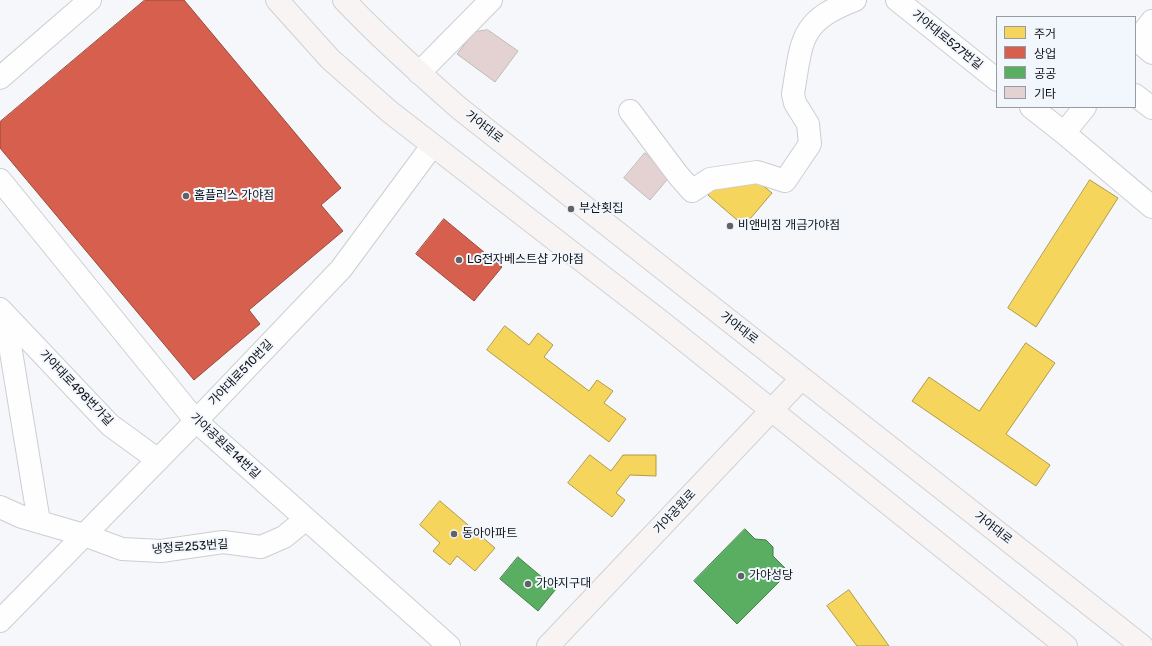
<!DOCTYPE html>
<meta charset="utf-8">
<style>
body{margin:0}
#map{position:relative;width:1152px;height:646px;overflow:hidden;background:#f5f7fa;font-family:Rubik,"Noto Sans KR",sans-serif}
canvas{display:block}
.legend{position:absolute;left:996px;top:16px;width:140px;height:92px;box-sizing:border-box;background:#f2f6fd;border:1px solid #989ba0;margin:0;padding:5px 7px;list-style:none;font-size:12px;color:#101215}
.legend li{display:flex;align-items:center;gap:8px;height:20px}
.legend b{width:20px;border:1px solid #989ba0}
</style>
<div id="map">
<canvas width="1152" height="646"></canvas>
<ul class="legend">
<li><b style="height:11px;background:#f6d55c"></b>주거</li>
<li><b style="height:11px;background:#d6604d"></b>상업</li>
<li><b style="height:11px;background:#5aae61"></b>공공</li>
<li><b style="height:11px;background:#e3d2d1"></b>기타</li>
</ul>
</div>
<script>
const context = document.querySelector('canvas').getContext('2d');
context.lineJoin = 'round';
function fill(path, color) { context.fillStyle = color; context.fill(path, 'evenodd'); }
function trace(path, color, width, dash) { context.strokeStyle = color; context.lineWidth = width; context.lineCap = dash ? 'butt' : 'round'; context.setLineDash(dash || []); context.stroke(path); }
function write(font, color, halo, rows, align = 'center') {
  context.font = font + ' Rubik,"Noto Sans KR",sans-serif'; context.lineWidth = 4; context.setLineDash([]); context.textBaseline = 'middle'; context.strokeStyle = halo; context.fillStyle = color; for (const [text, x, y, turn = 0] of rows) {
    context.save(); context.translate(x, y); context.rotate((+turn || 0) * Math.PI / 180); context.textAlign = isNaN(turn) ? turn : align; if (halo) context.strokeText(text, 0, 0); context.fillText(text, 0, 0); context.restore();
  }
}
const homes = new Path2D(`
 M755 179 772 193 744 226 708 195 718 183Z
 M1090 180 1118 198 1036 327 1008 308Z
 M505 326 529 345 538 333 553 345 544 357 589 391 597 380 613 391 604 403 626 419 609 442 487 350Z
 M1026 343 1055 363 1006 434 1050 465 1036 486 912 401 929 377 979 411Z
 M590 455 611 471 623 455H656V476L630 475 616 493 625 500 612 517 568 483Z
 M440 501 495 548 475 571 457 556 450 565 433 551 440 543 420 525Z
 M849 590 889 646H857L827 606Z`);
const shops = new Path2D(`
 M145 0H184L341 188 321 205 343 231 249 310 260 324 194 380 0 148V122Z
 M444 219 502 267 474 301 416 254Z`);
const public = new Path2D(`
 M745 529 755 539 766 540 773 547V556L789 572 737 624 694 581Z
 M518 557 556 589 538 611 500 579Z`);
const building = new Path2D(`
 M488 30 518 51 495 82 457 54 474 32Z
 M645 153 671 175 650 200 624 178Z`);
const minor = new Path2D(`
 M897 0 997 80
 M1137 40 1152 53
 M1135 43 1152 21
 M419 73 491 0
 M0 78 90 0
 M1135 95 1152 108
 M1031 107 1064 133 1085 107
 M630 111 678 175 692 191 710 179 757 172 785 181 810 144 808 124 795 103 793 94C802 40 799 21 855 0
 M1064 133 1152 207
 M0 180 196 421 449 646
 M0 309 110 425 158 460
 M5 315 39 522
 M0 507 22 517 84 535 122 549 161 551 223 542 261 547 284 537 306 519
 M0 621 196 421 341 269 432 146`);
const major = new Path2D(`
 M277 0 330 59 390 112 664 324 1066 646
 M344 0C380 38 419 73 459 108L1142 646
 M548 646 802 378`);
const markers = [
 [186,196,4,"#606265"],
 [571,209,4,"#606265"],
 [730,226,4,"#606265"],
 [459,260,4,"#606265"],
 [454,534,4,"#606265"],
 [741,576,4,"#606265"],
 [528,584,4,"#606265"]
];
const streetNames = [
 ["가야대로527번길",947,40,39],
 ["가야대로",484,127,38],
 ["가야대로",739,328,38],
 ["가야대로510번길",241,373,-46],
 ["가야대로498번가길",76,388,46],
 ["가야공원로14번길",225,446,43],
 ["가야공원로",675,512,-47],
 ["가야대로",993,528,38],
 ["냉정로253번길",190,547,-4]
];
const poiNames = [
 ["홈플러스 가야점",194,196],
 ["부산횟집",579,209],
 ["비앤비짐 개금가야점",738,226],
 ["LG전자베스트샵 가야점",467,260],
 ["동아아파트",462,534],
 ["가야성당",749,576],
 ["가야지구대",536,584]
];
fill(homes, '#f6d55c');
trace(homes, '#b19a47', 1);
fill(shops, '#d6604d');
trace(shops, '#9b493c', 1);
fill(public, '#5aae61');
trace(public, '#447f4a', 1);
fill(building, '#e3d2d1');
trace(building, '#bcbabb', 1);
trace(minor, '#ccced1', 24);
trace(major, '#d0d1d3', 24);
trace(minor, '#fefefe', 22);
trace(major, '#f8f4f3', 22);
for (const [x, y, r, color] of markers) { const dot = new Path2D(); dot.arc(x, y, r, 0, 2 * Math.PI); context.fillStyle = color; context.fill(dot); trace(dot, '#f2f6fd', 1.5); }
write('12px', '#101215', '#f2f6fd', streetNames);
write('12px', '#101215', '#f2f6fd', poiNames, 'left');
</script>
